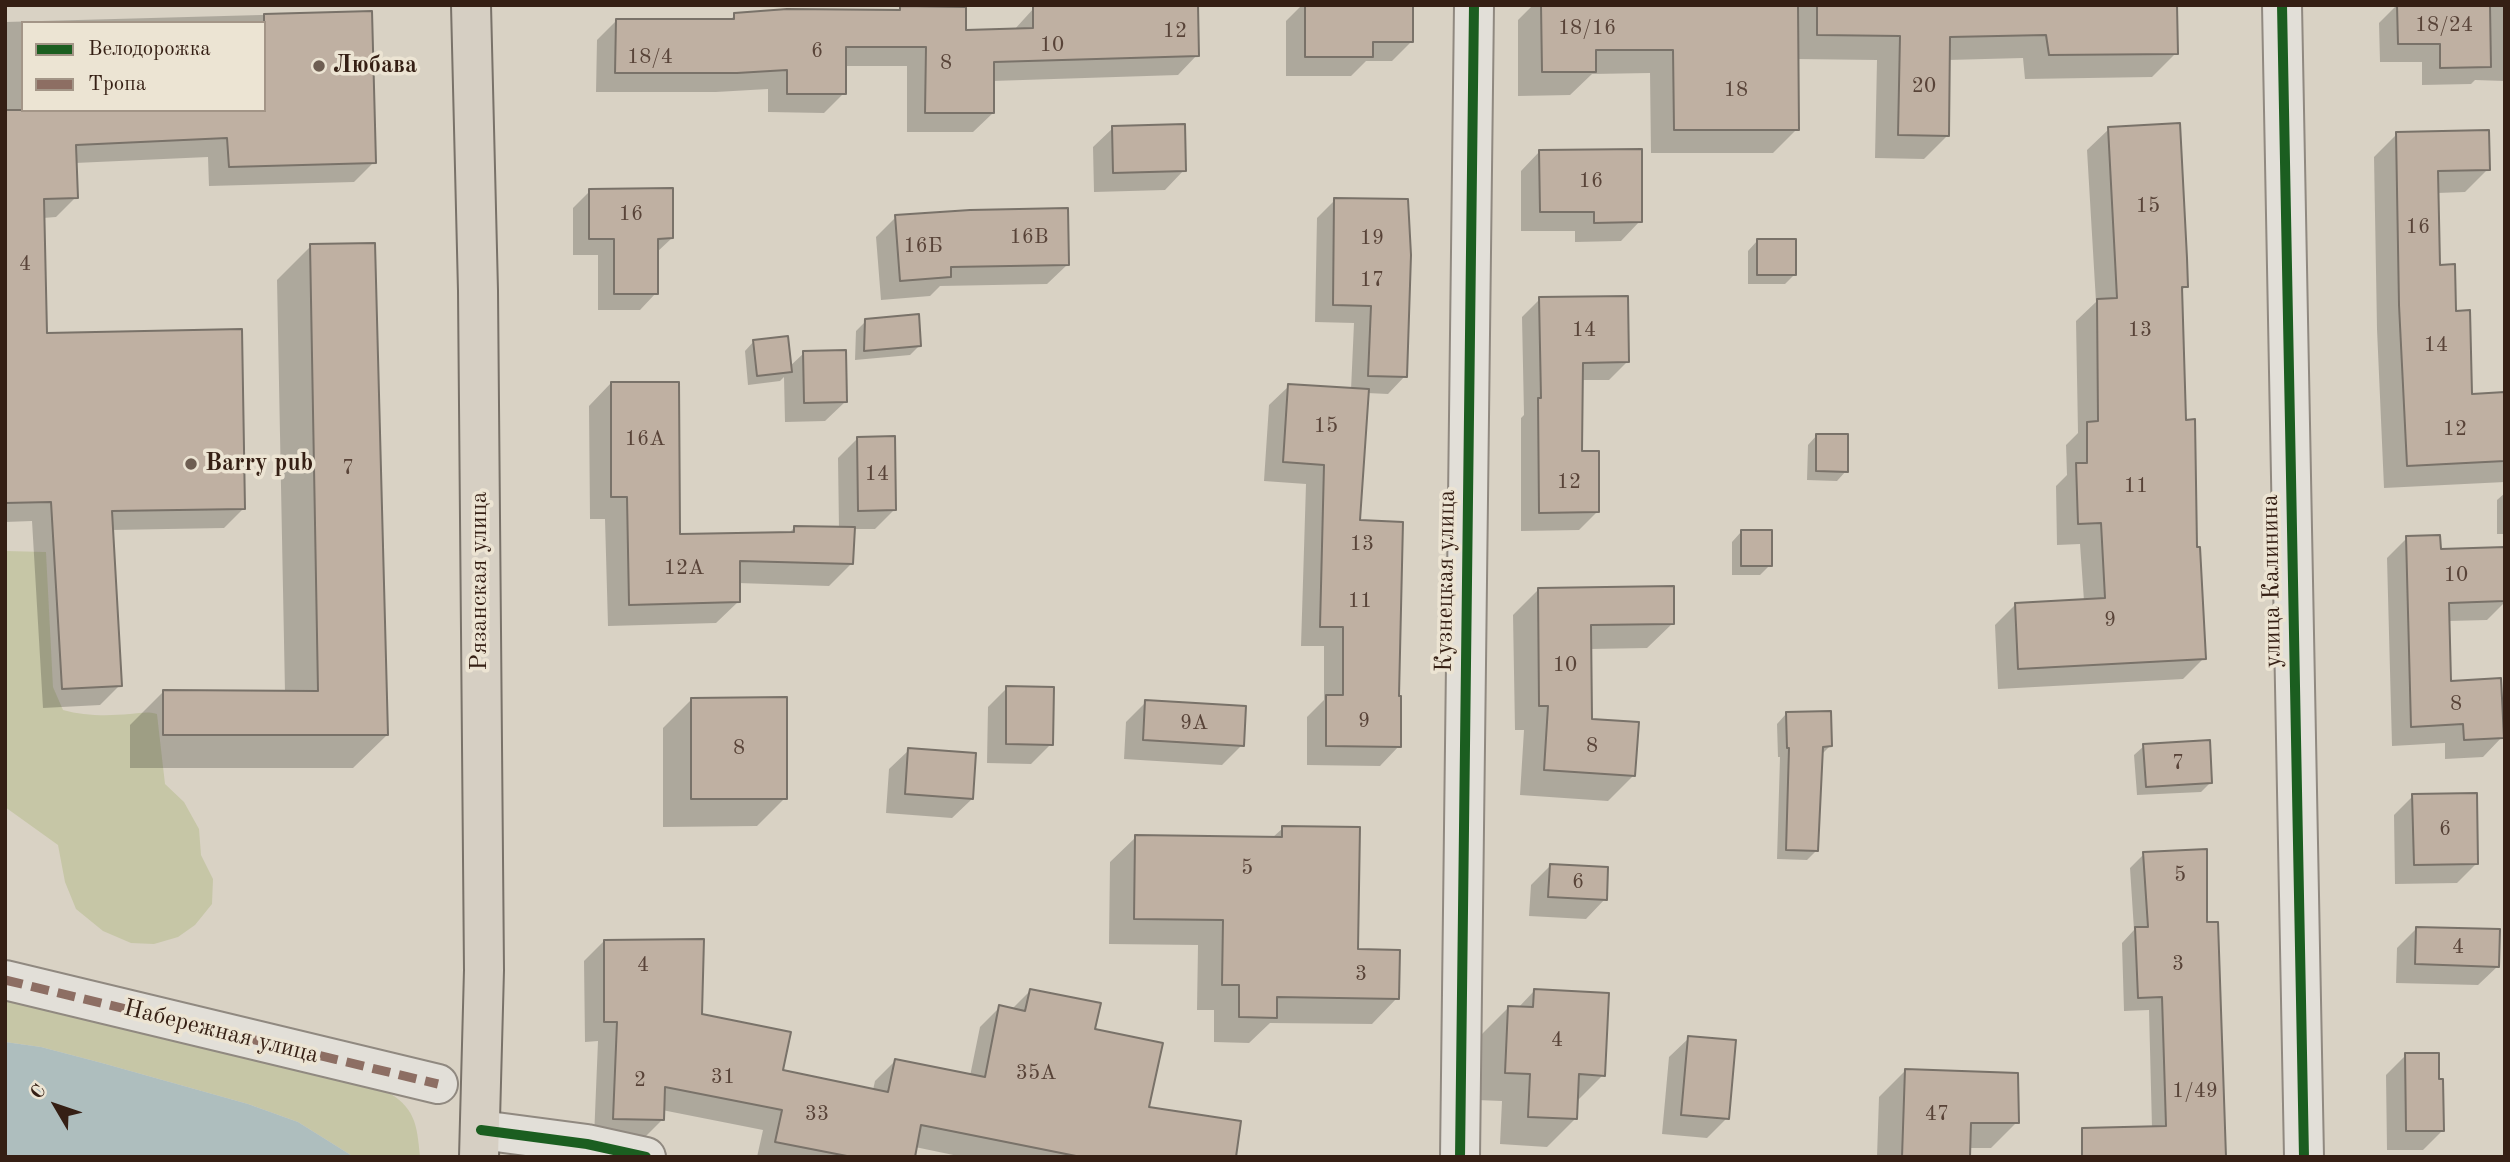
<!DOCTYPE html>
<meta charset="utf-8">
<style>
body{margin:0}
#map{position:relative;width:2510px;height:1162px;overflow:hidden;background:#d9d2c4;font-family:"Old Standard TT",serif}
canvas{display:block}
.frame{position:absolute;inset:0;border:7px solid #351f14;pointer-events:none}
.legend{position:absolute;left:21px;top:21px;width:245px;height:91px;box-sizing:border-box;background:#ece4d3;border:2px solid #a39587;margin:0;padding:9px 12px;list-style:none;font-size:21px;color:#351f14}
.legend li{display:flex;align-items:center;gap:14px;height:35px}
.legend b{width:35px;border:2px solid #a39587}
.north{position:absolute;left:21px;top:1071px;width:70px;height:70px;-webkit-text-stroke:5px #ece4d3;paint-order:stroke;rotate:309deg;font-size:19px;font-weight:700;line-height:28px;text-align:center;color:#351f14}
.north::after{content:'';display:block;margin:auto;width:24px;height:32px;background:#351f14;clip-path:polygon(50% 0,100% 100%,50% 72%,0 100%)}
</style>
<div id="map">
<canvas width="2510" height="1162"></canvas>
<div class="frame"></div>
<ul class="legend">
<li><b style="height:9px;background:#1b5e20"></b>Велодорожка</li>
<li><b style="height:9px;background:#8d6e63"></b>Тропа</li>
</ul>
<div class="north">С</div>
</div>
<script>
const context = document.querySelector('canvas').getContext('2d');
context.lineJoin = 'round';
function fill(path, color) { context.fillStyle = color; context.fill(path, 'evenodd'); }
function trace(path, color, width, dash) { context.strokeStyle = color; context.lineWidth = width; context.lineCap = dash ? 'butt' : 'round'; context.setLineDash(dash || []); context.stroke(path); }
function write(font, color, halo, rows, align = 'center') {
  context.font = font + ' "Old Standard TT",serif'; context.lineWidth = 7; context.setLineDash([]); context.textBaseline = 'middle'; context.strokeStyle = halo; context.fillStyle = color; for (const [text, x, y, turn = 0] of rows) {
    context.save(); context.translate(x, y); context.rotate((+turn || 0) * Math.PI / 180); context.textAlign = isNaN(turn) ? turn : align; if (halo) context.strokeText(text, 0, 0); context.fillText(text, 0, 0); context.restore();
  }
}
const green = new Path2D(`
 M5 551 46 552 53 687 63 710C84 716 108 716 130 714 141 713 147 711 157 714L165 784 184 802 199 829 201 855 213 879 212 904 195 925 178 937 154 944 131 943 103 931 76 909 65 882 58 845 5 807Z
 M5 991 384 1090C415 1107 417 1123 420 1157H354L298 1122 248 1104 102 1063 41 1047 5 1042Z`);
const water = new Path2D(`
 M5 1042 41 1047 102 1063 248 1104 298 1122 354 1157H5Z`);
const shadow = new Path2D(`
 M1302 5H1411V42L1392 61H1366L1351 76H1286V21Z
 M1533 5H2175L2176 53 2152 77 2025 79 2023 58 1948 60V135L1924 159 1875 158 1877 60 1796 59 1797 129 1773 153H1651L1650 73 1592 74 1570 95 1518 96V20Z
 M2397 5H2505V81L2475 80 2471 84 2422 85V62H2380L2379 23Z
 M901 8 964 32 1014 30 1034 8 1197 55 1178 75 992 81 993 113 973 132H907V66H844V93L824 113 768 112V89L716 92H596L597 40 617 20 729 21 735 15 898 12Z
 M370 12 374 162 354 182 209 186 208 157 75 163 76 197 56 217 43 218 45 335 244 508 224 528 111 530 120 685 100 705 43 708 32 521 5 522V22ZM23 23H264V110H23Z
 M1113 128 1184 170 1165 190 1094 192 1093 147Z
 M2109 129 2186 286 2180 292 2185 421 2204 658 2183 679 1998 689 1995 625 2016 604 2084 601 2080 544 2057 545 2056 486 2067 475 2066 445 2078 433 2076 321 2096 302 2087 150Z
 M2397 134 2488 169 2465 192 2437 193 2438 266 2455 313 2470 395 2505 394V482L2384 488 2377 329 2374 157Z
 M1540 151 1640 221 1621 241 1575 242V231H1521V171Z
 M590 191 672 238 656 253V293L640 310H598V255H573V208Z
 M1335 200 1405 376 1388 394 1367 393 1358 522 1398 697 1399 746 1380 766 1307 765V717L1324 700V646H1301L1306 484 1264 481 1269 405 1289 386 1351 390 1354 323 1315 322 1317 218Z
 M896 217 1067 265 1047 284 940 286 930 296 881 300 876 237Z
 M1757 241 1794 275 1785 284H1748V251Z
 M311 246 387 735 353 768H130V725L164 691 285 693 277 280Z
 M1540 299 1627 362 1609 380H1581L1580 453 1597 512 1579 530 1521 531V418L1524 415 1522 317Z
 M866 321 920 345 910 355 855 360 856 331Z
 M754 341 789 367 804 353 845 402 825 421 785 422 784 377 780 381 748 385 745 351Z
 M611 383 678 536 789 533 794 528 839 529 838 458 857 439 895 509 875 529H853L852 563 829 586 738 583 739 601 716 623 608 626 605 519H590L589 406Z
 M1817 435 1846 471 1837 481 1807 480 1808 445Z
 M2505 493V534H2497V500Z
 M1741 532 1770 565 1760 575H1732V542Z
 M2407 538 2439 551 2505 549V602L2487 620 2448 621 2449 683 2502 737 2483 757 2445 759V743L2392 746 2387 558Z
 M1538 590 1673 623 1647 648 1590 649 1591 721 1634 775 1608 801 1520 795 1524 730H1515L1513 615Z
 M1007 688 1051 744 1031 764 987 763 988 707Z
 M691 700 785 798 757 826 663 827V728Z
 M1146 702 1242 745 1222 765 1124 759 1126 722Z
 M1786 714 1830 746 1821 755 1816 851 1807 860 1777 859 1780 757H1778L1777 724Z
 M2144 746 2211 782 2201 792 2137 795 2134 755Z
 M909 750 972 799 952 818 886 813 889 769Z
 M2413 796 2477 863 2457 883 2395 884 2394 815Z
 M1283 828 1356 951 1397 998 1372 1024 1270 1023 1249 1043 1214 1042V1010H1197L1198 945 1109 944 1110 862 1136 837 1272 838Z
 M2144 854 2205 924 2224 1157 2152 1128 2149 1010 2124 1011 2122 943 2134 930 2130 868Z
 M1550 866 1605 899 1586 919 1529 916 1531 885Z
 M2416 929 2498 966 2478 985 2396 983 2397 948Z
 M604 941 700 1015 781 1071 873 1090 875 1081 895 1061 970 1076 980 1027 1000 1007 1011 1010 1031 990 1093 1031 1147 1108 1234 1157H963L915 1147 913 1157H757L763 1130 662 1110V1120L642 1140 594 1138 598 1041 585 1042 584 961Z
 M1534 991 1603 1075 1576 1102V1118L1547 1147 1500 1144 1502 1101 1477 1100 1480 1036 1509 1007 1518 1008Z
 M1689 1038 1727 1118 1707 1138 1662 1134 1669 1057Z
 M2406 1055 2438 1081 2443 1130 2423 1150H2387L2386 1075Z
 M1905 1071 2017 1122 1991 1148H1969L1968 1157H1877L1879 1097Z`);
const building = new Path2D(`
 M1198 5 1199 56 994 62V113H925L926 47H846V94H787V70L737 73H615L616 19H734V13L787 9 900 10V6L966 7V30L1033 28V6Z
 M1305 5H1413V42H1373V57H1305Z
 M1541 5H1798L1799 130H1674L1673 50H1596V72H1542Z
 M1817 5H2177L2178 54 2049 55 2046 35 1950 37 1949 136 1898 135 1900 36 1817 35Z
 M2397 5H2490L2491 67 2440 68V44H2398Z
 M372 11 376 163 229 167 227 138 76 145 78 198 44 199 47 333 242 329 245 509 112 511 122 686 62 689 51 502 5 503V110H264V14Z
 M2180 123 2187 258 2188 287H2182L2186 420 2195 419 2197 547H2200L2206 659 2018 669 2015 603 2105 598 2101 523 2078 524 2076 463H2087V422L2098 421 2097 299 2117 298 2108 127Z
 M1185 124 1186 171 1113 173 1112 126Z
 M2489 130 2490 170 2438 171 2440 265 2455 264 2456 311 2470 310 2472 394 2505 392V461L2407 466 2399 305 2396 132Z
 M1642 149V222L1594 223V212H1540L1539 150Z
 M673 188V238L658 239V294H614V239H589V189Z
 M1334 198 1408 199 1411 255 1407 377 1368 376 1371 306 1333 305Z
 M1068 208 1069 265 951 267V277L900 281 895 215 970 210Z
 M1757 239H1796V275H1757Z
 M375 243 388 735H163V690L318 691 310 244Z
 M1628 296 1629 362 1583 363 1582 451H1599V512L1539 513 1538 398H1541L1539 297Z
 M919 314 921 346 864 351 865 319Z
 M788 336 792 372 757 376 753 340Z
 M846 350 847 402 804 403 803 351Z
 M611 382H679L680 534 794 532V526L855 527 853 564 740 561V602L629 605 627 497H611Z
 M1288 384 1369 389 1360 520 1403 522 1399 696H1401V747L1326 746V695H1343V627H1320L1324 465 1283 462Z
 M1816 434H1848V472L1816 471Z
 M895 436 896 510 858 511 857 437Z
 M1741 530H1772V566H1741Z
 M2440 535 2441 549 2505 547V601L2449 603 2451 681 2501 678 2504 738 2464 740 2463 724 2411 727 2406 536Z
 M1674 586V624L1591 625 1592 719 1639 722 1635 776 1544 770 1548 706H1539L1538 588Z
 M1006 686 1054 687 1053 745 1006 744Z
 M787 697V799H691V698Z
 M1145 700 1246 706 1244 746 1143 740Z
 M1831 711 1832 746 1823 747 1818 851 1786 850 1789 748H1787L1786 712Z
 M2210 740 2212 783 2146 787 2143 744Z
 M908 748 976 753 973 799 905 794Z
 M2477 793 2478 864 2414 865 2412 794Z
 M1282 826 1360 827 1358 949 1400 950 1399 999 1277 997V1018L1239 1017V985H1222L1223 920 1134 919 1135 835 1282 837Z
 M2207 849V922H2218L2226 1157H2082V1128L2166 1126 2162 997 2138 998 2135 927H2148L2143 852Z
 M1550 864 1608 867 1607 900 1548 897Z
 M2416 927 2500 929 2499 967 2415 964Z
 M704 939 702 1014 791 1032 783 1070 888 1092 895 1059 985 1077 999 1005 1025 1011 1030 989 1101 1003 1095 1029 1163 1043 1149 1107 1241 1121 1236 1157H1081L921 1125 915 1157H852L775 1142 782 1110 665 1087 664 1120 613 1119 617 1022H604V940Z
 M1534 989 1609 993 1605 1076 1579 1074 1577 1119 1528 1117 1530 1074 1505 1073 1508 1006 1533 1007Z
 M1688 1036 1736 1040 1729 1119 1681 1115Z
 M2405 1053H2439V1079H2443L2444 1131H2406Z
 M1905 1069 2018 1073 2019 1123H1971L1970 1157H1902Z`);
const minor = new Path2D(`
 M2282 5 2304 1157
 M5 980 438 1084
 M481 1130 587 1144 646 1157
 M1460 1157 1474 5`);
const major = new Path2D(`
 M471 5 478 291 484 970 479 1157`);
const quiet = new Path2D(`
 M5 980 438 1084`);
const cycleway = new Path2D(`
 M2282 5 2304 1157
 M481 1130 587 1144 646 1157
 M1460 1157 1474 5`);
const markers = [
 [319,66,7,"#6e5e52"],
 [191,464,7,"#6e5e52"]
];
const numberNames = [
 ["18/24",2444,25],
 ["18/16",1587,28],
 ["12",1175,31],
 ["10",1052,45],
 ["6",817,51],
 ["18/4",650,57],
 ["8",946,63],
 ["20",1924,86],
 ["18",1736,90],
 ["16",1591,181],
 ["15",2148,206],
 ["16",631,214],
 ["16",2418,227],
 ["16В",1029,237],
 ["19",1372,238],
 ["16Б",923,246],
 ["4",25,264],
 ["17",1372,280],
 ["14",1584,330],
 ["13",2140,330],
 ["14",2436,345],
 ["15",1326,426],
 ["12",2455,429],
 ["16А",645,439],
 ["7",348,468],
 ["14",877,474],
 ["12",1569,482],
 ["11",2136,486],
 ["13",1362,544],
 ["12А",684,568],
 ["10",2456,575],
 ["11",1360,601],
 ["9",2110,620],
 ["10",1565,665],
 ["8",2456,704],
 ["9",1364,721],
 ["9А",1194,723],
 ["8",1592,746],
 ["8",739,748],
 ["7",2178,763],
 ["6",2445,829],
 ["5",1247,868],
 ["5",2180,875],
 ["6",1578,882],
 ["4",2458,947],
 ["3",2178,964],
 ["4",643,965],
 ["3",1361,974],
 ["4",1557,1040],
 ["35А",1036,1073],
 ["31",723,1077],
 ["2",640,1080],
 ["1/49",2195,1091],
 ["33",817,1114],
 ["47",1937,1114]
];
const poiNames = [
 ["Любава",333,66],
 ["Barry pub",205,464]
];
const streetNames = [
 ["Рязанская улица",480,581,-90],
 ["Кузнецкая улица",1446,581,-89],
 ["улица Калинина",2272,581,-91],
 ["Набережная улица",221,1032,14]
];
fill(green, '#c6c6a6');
fill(water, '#aebebe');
fill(shadow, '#0003');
fill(building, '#bfb0a2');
trace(building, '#797269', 2);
trace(minor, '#908980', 42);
trace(major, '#797269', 42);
trace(minor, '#e2dfd8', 38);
trace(major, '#d6cfc3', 38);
trace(quiet, '#8d6e63', 9, [18, 9]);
trace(cycleway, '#1b5e20', 10);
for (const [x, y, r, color] of markers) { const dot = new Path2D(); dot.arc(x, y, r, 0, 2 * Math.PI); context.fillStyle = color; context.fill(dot); trace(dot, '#ece4d3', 2.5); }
write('21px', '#584338', null, numberNames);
write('bold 24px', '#351f14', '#ece4d3', poiNames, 'left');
write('24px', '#351f14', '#ece4d3', streetNames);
</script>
